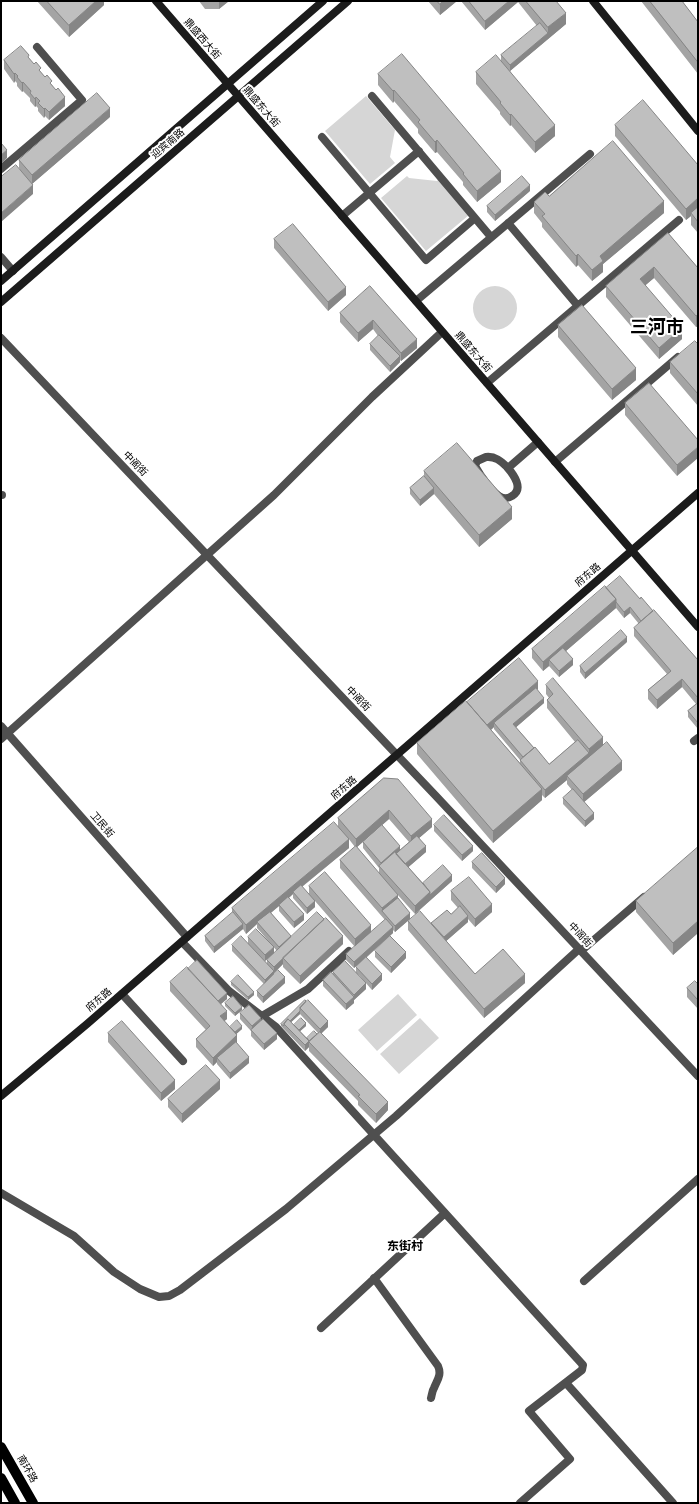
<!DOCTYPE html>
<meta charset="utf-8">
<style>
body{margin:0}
#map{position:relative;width:699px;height:1504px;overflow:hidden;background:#fff;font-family:"PT Sans Narrow",sans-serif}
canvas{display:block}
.frame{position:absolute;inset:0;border:2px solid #000;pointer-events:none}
</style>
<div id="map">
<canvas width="699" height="1504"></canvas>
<div class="frame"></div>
</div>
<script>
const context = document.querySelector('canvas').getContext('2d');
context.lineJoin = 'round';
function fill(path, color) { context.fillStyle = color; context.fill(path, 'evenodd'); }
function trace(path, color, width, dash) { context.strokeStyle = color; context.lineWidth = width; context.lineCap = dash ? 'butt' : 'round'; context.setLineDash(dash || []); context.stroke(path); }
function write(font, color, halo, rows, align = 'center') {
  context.font = font + ' "PT Sans Narrow","Noto Sans SC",sans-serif'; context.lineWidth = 4; context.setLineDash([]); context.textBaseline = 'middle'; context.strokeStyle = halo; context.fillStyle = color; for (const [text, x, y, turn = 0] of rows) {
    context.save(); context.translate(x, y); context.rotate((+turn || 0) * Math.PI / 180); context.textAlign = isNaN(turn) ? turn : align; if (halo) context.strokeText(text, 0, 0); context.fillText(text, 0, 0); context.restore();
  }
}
const green = new Path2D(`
 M366 96 395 130 390 157 395 163 370 184 325 131Z
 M407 176 409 178 437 181 439 179 469 215 426 251 381 198Z
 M473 308a22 22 0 1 1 44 0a22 22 0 1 1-44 0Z
 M398 994 417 1015 377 1051 358 1030Z
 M420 1018 439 1038 399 1074 380 1054Z`);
const lane = new Path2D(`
 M372 96 491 237
 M322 137 426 260 475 218
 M1 169 82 100 37 47
 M342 216 419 151
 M508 223 578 306
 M1 257 13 271
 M416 301 590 154
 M487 383 679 220
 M486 457C495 456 501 461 507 467 514 475 524 489 512 496 509 498 507 499 503 498 493 495 480 475 475 466L477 461Z
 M555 462 678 357
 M508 468 538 442
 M1 495H2
 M694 741 698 738
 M122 994 183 1061
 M262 1016 308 989 349 951`);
const street = new Path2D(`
 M1 338 435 795 698 1076
 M1 726 187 937
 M1 739 274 495 372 397 442 332
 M182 942 229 991 276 1027 583 1365 582 1370 529 1411 570 1459 520 1503
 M581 951 644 897
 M1 1193 74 1236 114 1272 140 1289 159 1297 169 1296 180 1290 286 1209 396 1116 579 949
 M374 1278 438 1366C442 1375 437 1380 434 1388 432 1391 432 1395 431 1398
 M584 1281 698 1179
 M321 1328 445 1213
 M566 1383 673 1503`);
const secondary = new Path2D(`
 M156 1 698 627
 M593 1 698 131
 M1 281 323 1
 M1 302 348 1
 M1 1096 87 1024 698 493`);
const primary = new Path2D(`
 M1 1447 33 1503
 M1 1478 15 1503`);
const wall = new Path2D(`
 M37 1H104V5L69 37Z
 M199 1H229L219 9H205Z
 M428 1H457L440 15Z
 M461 1H556L566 24 510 71 555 136 535 153 511 125 510 126 500 114V112L476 84V72L501 61V55L537 26 518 2 485 30Z
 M641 1H682L698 22V74Z
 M29 59 52 85 65 106 49 120 45 116 44 118 38 111V108L36 106 35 107 30 101V98L23 91 22 92 17 86V83L15 81 14 83 4 69V60Z
 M378 74 501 182 477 202 463 185V182L437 152 435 153 418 133V129L394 101 393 103 378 85Z
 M110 117 32 184 33 194 19 168V160Z
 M615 125 698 165V233L691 225V216L686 220 615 136Z
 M530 191 495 221 487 212V206Z
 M549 196 664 213 603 264V272L592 281 578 265 576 267 542 227V223L534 213V202Z
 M668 233 698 268V326L696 327 654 278 645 285 682 339 659 359 606 297V286Z
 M274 239 346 295 328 311 274 248Z
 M370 286 417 348 401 361 400 360V362L390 372 370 350V344L378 336 373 329 358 342 340 322V313Z
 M558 325 636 380 612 400 558 337Z
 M698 344V406L670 373V362Z
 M625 403 698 440 677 476 625 415Z
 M424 471 512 519 479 547 434 494 420 506 410 494V488L424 476Z
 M606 588 640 599 653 611 698 660V729L688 717V711L696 704 682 687 657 709 648 699V690L667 674 634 636V628L639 624 630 613 624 618 616 608 566 651 573 665 559 677 549 666 543 671 532 658V649Z
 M627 642 585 679 580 672V666Z
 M546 685 603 745 622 770 584 802 594 819 585 827 563 804V798L572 790 567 784V780L545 798 542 795V800L493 843 417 754V743L467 702 538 689 537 690 544 703 516 727 534 748 549 764 575 742 547 708V700L549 698 546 694ZM494 727V729L520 760V763L491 730Z
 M384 778 432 827 419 838 426 852 408 867 423 883 452 881 415 914 388 884 398 898 410 919 395 932 393 930V933L366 958 382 980 372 990 358 974 366 989 354 1000V1003L346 1010 323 986V980L333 975V972H356V967L363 960 354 968 346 960V954L355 947 315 901V907L307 914 293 898V894L289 898 304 920 294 928 279 911V906L271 913 291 937 324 920 343 944 300 984 283 967V964L274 973V974L285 983 263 1003 257 996V991L264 984 232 951V945L248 943V937L274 953 265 961 267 964V960L277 951 257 928V924L246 934 243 929 214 953 205 941V936L232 913V908L338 826V818ZM389 819 409 842 400 850 363 842V848L379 868V874L357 847ZM348 838 355 847 340 860V868L385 920 371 932 309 886V894L302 887 349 848Z
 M434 825 473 851 462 861 434 831Z
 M698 847V933L673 955 636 912V901Z
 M472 862 505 884 496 893 472 868Z
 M451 891 492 912 475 927 468 919V922L446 941 475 974 525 983 484 1018 408 930V921L431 923 451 914 458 908 451 900Z
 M375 951 406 958 391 973 375 957Z
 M170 982 227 999 221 1004 227 1019 224 1021 230 1027 242 1029 236 1034 237 1044 249 1063 230 1079 217 1064V1062L213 1066 196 1047V1039L206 1030 170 991Z
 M231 982 254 995 248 1000 231 985Z
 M698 984V1009L687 997V988Z
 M305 1000 328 1027 321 1033 388 1110 376 1123 358 1105V1101L309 1051V1047L305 1051 281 1026V1024ZM300 1014 318 1033 317 1034 307 1038 300 1031 306 1026 294 1025 291 1022Z
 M225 1003 242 1010 235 1016 225 1006Z
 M240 1013 261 1021 277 1039 264 1050 251 1036V1031L240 1019Z
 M108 1033 175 1089 161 1101 108 1042Z
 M220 1089 182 1123 168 1107V1099Z`);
const shadedWall = new Path2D(`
 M96 1H104V5L69 37V25Z
 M219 1H229L219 9Z
 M443 1H457L440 15V4Z
 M509 1H518V2L485 30V21Z
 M566 13V24L510 71V65L548 33V27Z
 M15 73V81L14 83V74Z
 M23 82V91L22 92V83Z
 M394 90V101L393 103V91Z
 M36 97V106L35 107V99Z
 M65 97V106L49 120V112Z
 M45 108V116L44 118V109Z
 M110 108V117L32 184V175Z
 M511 114V125L510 126V115Z
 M555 125V136L535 153V142Z
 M437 140V152L435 153V142Z
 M7 150V158L1 164V155Z
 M501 171V182L477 202V191Z
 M33 185V194L1 222V213Z
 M530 185V191L495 221V215Z
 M698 198V210L691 213V216L686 220V209Z
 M664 201V213L603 264V272L592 281V270L600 256Z
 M578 254V265L576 267V256Z
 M654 267V278L640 290V279Z
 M346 287V295L328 311V302Z
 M698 314V326L696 327V316Z
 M373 320V329L358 342V333Z
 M682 328V339L659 359V348Z
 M417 339V348L401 361V353Z
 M400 356V362L390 372V366Z
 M636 368V380L612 400V389Z
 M698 447V458L677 476V465Z
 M434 488V494L420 506V500Z
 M512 507V519L479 547V535Z
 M616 599V608L552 663 549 660V666L543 671V662Z
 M630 607V613L624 618V612Z
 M627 637V642L585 679V673Z
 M573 659V665L559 677V671Z
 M682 679V687L657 709V700Z
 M538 681V689L496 725 494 723V727L485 735V726Z
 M544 698V703L513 730V724Z
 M603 737V745L567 776V780L545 798V790L589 753V749Z
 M622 761V770L583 803V794Z
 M542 789V800L493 843V831Z
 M389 810V819L356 848V839Z
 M594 813V819L585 827V821Z
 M432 819V827L411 845V836Z
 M349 839V848L294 893 293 892V894L280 905H279V906L258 923 257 922V924L246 934V925Z
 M400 846V852L381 867V863Z
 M426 846V852L404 871V865Z
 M473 846V851L462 861V855Z
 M452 875V881L415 914V906L430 892Z
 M505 878V884L496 893V887Z
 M398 895V904L382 911V908Z
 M315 901V907L307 914V908Z
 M492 904V912L475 927V919Z
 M410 913V919L395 932V926Z
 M304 914V920L294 928V922Z
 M468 916V922L444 943V937Z
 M324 919V925L283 958V964L274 973V977L265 985V980L274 971V967Z
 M698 921V933L673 955V943Z
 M243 924V929L214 953V947Z
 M371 925V933L355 947V939Z
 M393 927V933L354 968V962Z
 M291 936V942L279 953V947Z
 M343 936V944L300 984V976Z
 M274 947V953L265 961V955Z
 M406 952V958L391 973V967Z
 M382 974V980L372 990V984Z
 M525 974V983L484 1018V1009Z
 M285 977V983L263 1003V997Z
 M366 983V989L354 1000V1003L346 1010V1004L354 997V995Z
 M254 992V995L248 1000V997Z
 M227 993V999L216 1008V1002Z
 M242 1007V1010L235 1016V1013Z
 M227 1011V1019L220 1025V1016Z
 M300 1011V1014L287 1026 285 1025Z
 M261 1018V1024L252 1031V1026Z
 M328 1021V1027L320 1035V1029Z
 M306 1023V1026L297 1034V1031Z
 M242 1026V1029L232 1038V1035Z
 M277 1033V1039L264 1050V1044Z
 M237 1035V1044L217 1058V1062L213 1066V1058Z
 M309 1041V1043V1042V1047L305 1051V1045Z
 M249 1057V1063L230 1079V1073Z
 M175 1080V1089L161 1101V1093Z
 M220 1080V1089L182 1123V1114Z
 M388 1102V1110L376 1123V1114Z`);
const building = new Path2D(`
 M47 1H96L69 25Z
 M437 1H443L440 4Z
 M469 1H509L485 21Z
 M526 1H556L566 13 548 27Z
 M650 1H682L698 22V62Z
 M540 23 548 33 510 65 501 55Z
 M21 46 29 55 28 57 34 64 36 62 41 68 39 70 45 77 47 75 52 81 50 83 56 90 58 88 65 97 49 112 45 108 44 109 38 103 40 101 36 97 35 99 30 93 31 91 23 82 22 83 17 77 18 76 15 73 14 74 4 60Z
 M402 54 501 171 477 191 463 174 464 173 437 140 435 142 418 122 420 120 394 90 393 91 378 74Z
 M496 55 555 125 535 142 511 114 510 115 500 103 501 102 476 72Z
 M97 93 110 108 32 175 19 160Z
 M643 100 698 165V198L686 209 615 125Z
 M613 141 664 201 600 256 603 261 592 270 578 254 576 256 542 216 545 214 534 202 545 192 549 196Z
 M1 143 7 150 1 155Z
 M16 165 33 185 1 213V177Z
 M522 176 530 185 495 215 487 206Z
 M698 207V222L691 213Z
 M293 224 346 287 328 302 274 239Z
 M668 233 698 268V314L696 316 654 267 640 279 682 328 659 348 606 286Z
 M370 286 417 339 401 353 373 320 358 333 340 313Z
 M582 305 636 368 612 389 558 325Z
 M379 335 400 356 390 366 370 344Z
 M695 341 698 344V394L670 362Z
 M649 383 698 440V447L677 465 625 403Z
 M457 443 512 507 479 535 424 471Z
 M424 476 434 488 420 500 410 488Z
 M620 576 640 599 641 597 653 611 641 621 630 607 624 612 616 602V599L606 588Z
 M605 586 616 599 543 662 532 649Z
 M654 610 698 660V698L682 679 657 700 648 690 671 671 634 628Z
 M621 630 627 637 585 673 580 666Z
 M563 648 573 659 559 671 549 660Z
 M519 658 538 681 487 725 467 702Z
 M553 678 603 737 589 749 547 700 553 694 546 685Z
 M536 688 544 698 513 724 534 748 523 757 494 723Z
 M466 701 542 789 493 831 417 743Z
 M698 703V723L688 711Z
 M578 740 589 753 545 790 520 760 535 747 549 764Z
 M607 742 622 761 583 794 567 776Z
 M384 778 398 779 432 819 411 836 389 810 356 839 338 818Z
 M573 789 594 813 585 821 563 798Z
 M444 815 473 846 462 855 434 825Z
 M334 822 349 839 246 925 232 908Z
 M382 825 400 846 381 863 363 842Z
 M417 836 426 846 405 864 396 854Z
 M356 846 398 895 382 908 340 860Z
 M698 847V921L673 943 636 901Z
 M395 852 430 892 415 906 379 866Z
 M482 853 505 878 496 887 472 862Z
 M443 865 452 875 430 895V892L423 883Z
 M325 872 371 925 355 939 309 886Z
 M469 877 492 904 475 919 451 891Z
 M301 885 315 901 307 908 293 892Z
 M288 897 304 914 294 922 279 905Z
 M398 898 410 913 395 926 382 911Z
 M460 906 468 916 444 937 431 923 447 910 451 914Z
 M420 911 475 974 503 949 525 974 484 1009 408 921Z
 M233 912 243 924 214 947 205 936Z
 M270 912 291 936 279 947 257 922Z
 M317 912 324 919 274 967 267 960Z
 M326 918 343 936 300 976 283 958Z
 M386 919 393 927 354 962 346 954Z
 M256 929 274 947 265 955 248 937Z
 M241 936 274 971 265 980 232 945Z
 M390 936 406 952 391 967 375 951Z
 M366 957 382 974 372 984 356 967Z
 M197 960 227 993 218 1001 188 969Z
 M345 961 366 983 354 995 333 972Z
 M187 967 227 1011 220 1016 237 1035 213 1058 196 1039 210 1026 170 982Z
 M278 970 285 977 263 997 257 991Z
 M331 972 354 997 346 1004 323 980Z
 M238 975 254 992 248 997 231 982Z
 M695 981 698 984V1000L687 988Z
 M233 996 242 1007 235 1013 225 1003Z
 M305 1000 306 1001 300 1008V1011L290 1021 288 1019 284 1024V1026L281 1024Z
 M308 1000 328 1021 320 1029 300 1008Z
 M249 1005 261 1018 252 1026 240 1013Z
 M301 1018 306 1023 299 1030 294 1025Z
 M263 1019 277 1033 264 1044 251 1030Z
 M288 1019 309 1041 305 1045 284 1024Z
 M237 1020 242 1026 235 1032 230 1027Z
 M122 1021 175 1080 161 1093 108 1033Z
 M314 1031 317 1034 309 1041 307 1038Z
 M320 1032 388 1102 376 1114 358 1096 360 1095 309 1042Z
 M236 1042 249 1057 230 1073 217 1058Z
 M206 1065 220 1080 182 1114 168 1099Z`);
const streetNames = [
 ["鼎盛西大街",202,39,49],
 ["鼎盛东大街",261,107,49],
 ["迎宾南路",168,144,-41],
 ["鼎盛东大街",473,352,49],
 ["中阁街",135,464,46],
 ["府东路",588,575,-41],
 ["中阁街",358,699,46],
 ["府东路",344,788,-41],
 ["卫民街",102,825,49],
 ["中阁街",580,935,47],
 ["府东路",99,1000,-41],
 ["南环路",27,1469,60]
];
const quarterNames = [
 ["东街村",405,1247]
];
const townNames = [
 ["三河市",657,328]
];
fill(green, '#d6d6d6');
trace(lane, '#4f4f4f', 8);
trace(street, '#4f4f4f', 8);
trace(secondary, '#1c1c1c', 8);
trace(primary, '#000', 10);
fill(wall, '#a4a4a4');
fill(shadedWall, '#868686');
fill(building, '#bfbfbf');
trace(building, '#868686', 1);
write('10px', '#000', '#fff', streetNames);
write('bold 12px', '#000', '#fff', quarterNames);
write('bold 18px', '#000', '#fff', townNames);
</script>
